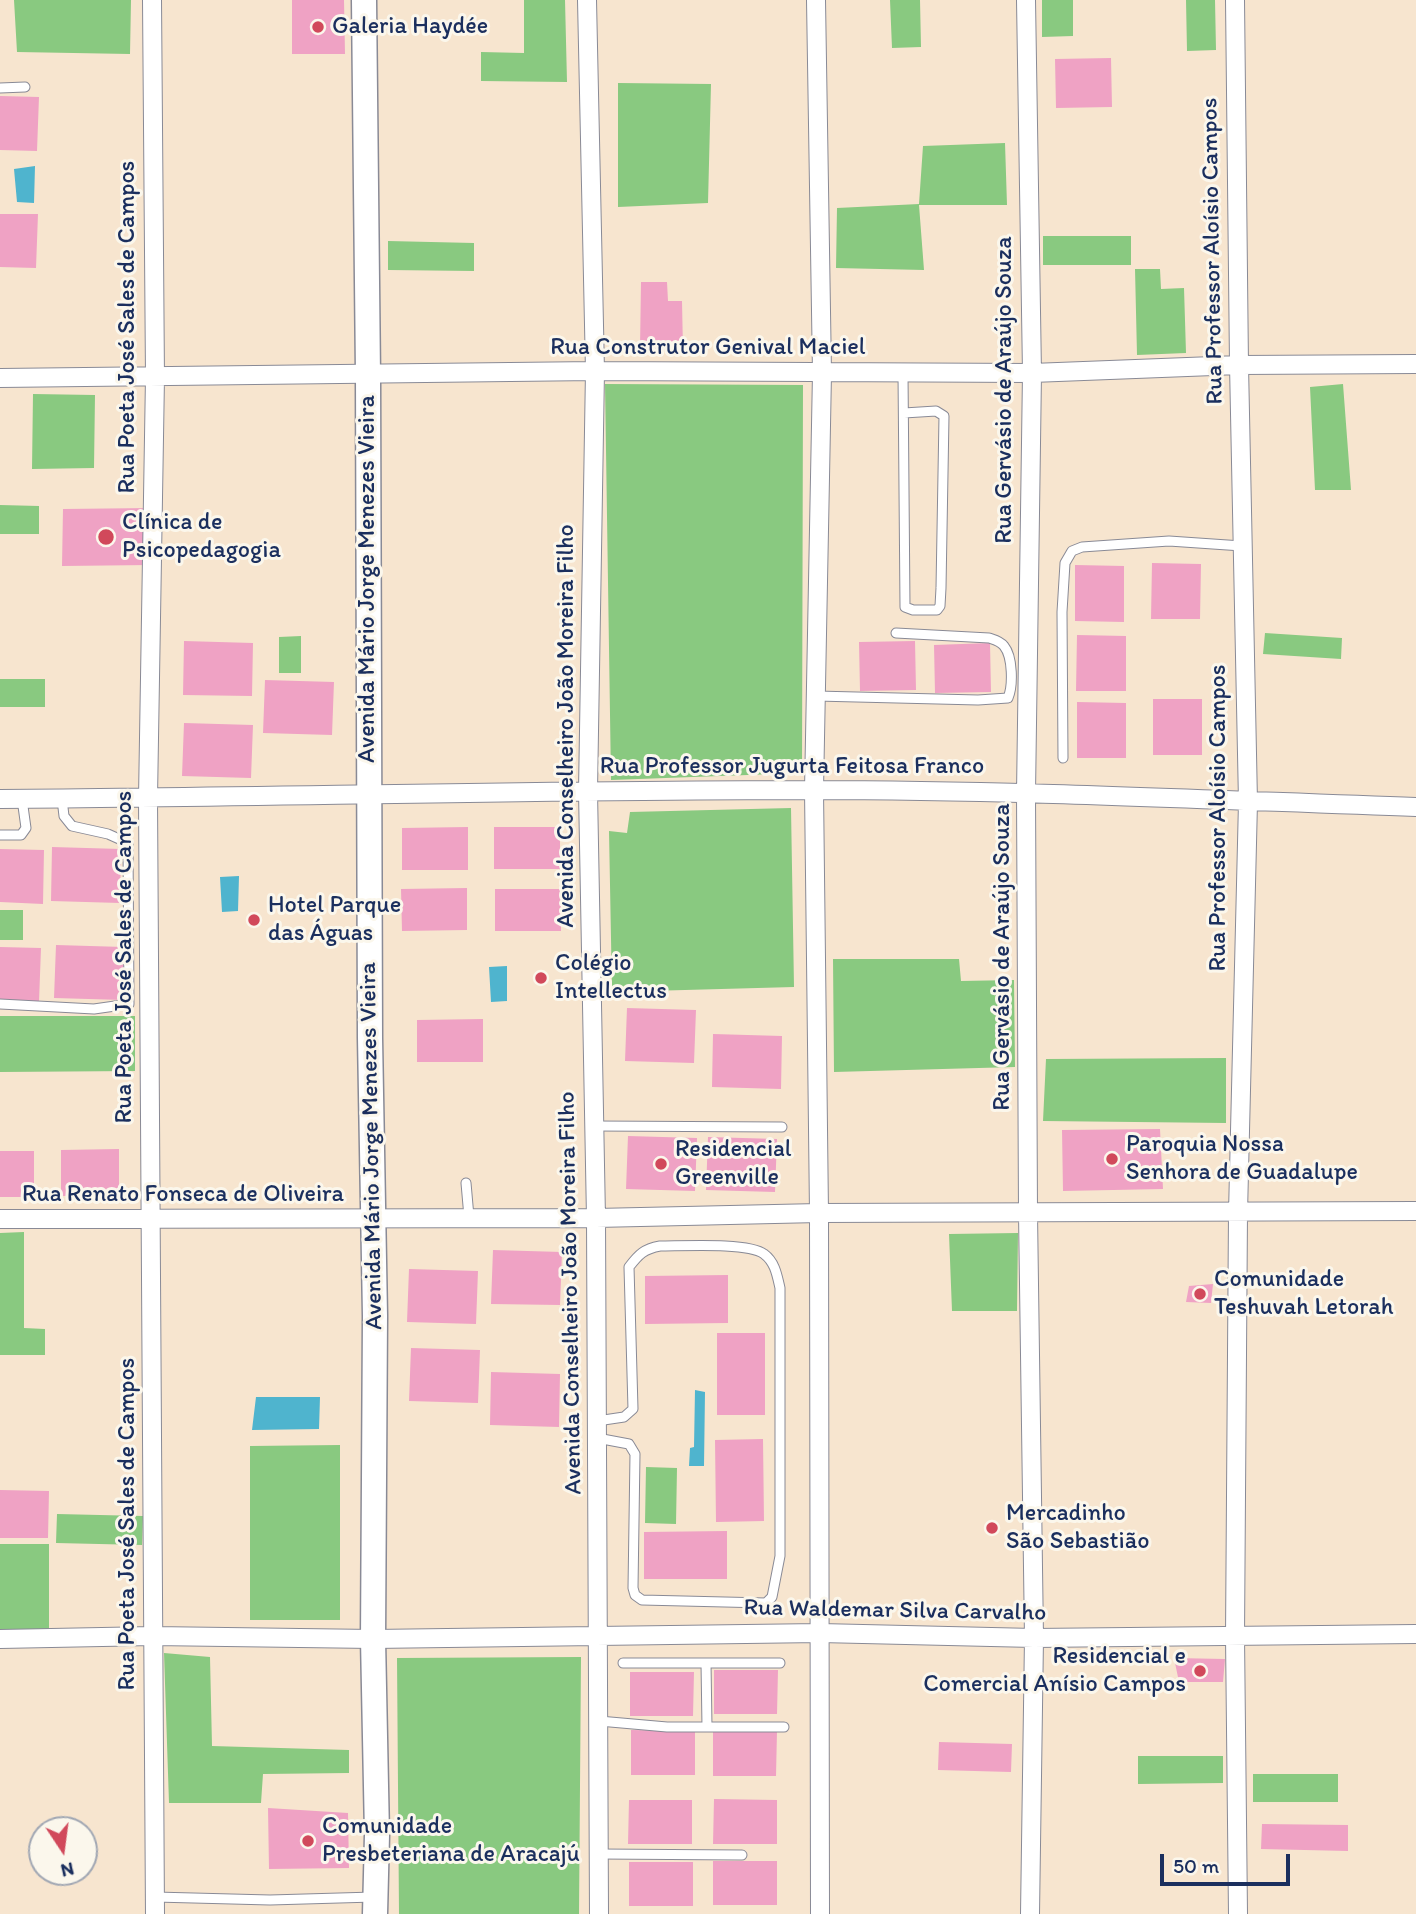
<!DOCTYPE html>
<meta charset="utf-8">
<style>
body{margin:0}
#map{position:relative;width:1416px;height:1914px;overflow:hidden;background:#f7e5cf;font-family:Itim,sans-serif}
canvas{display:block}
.north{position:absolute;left:28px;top:1816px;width:70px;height:70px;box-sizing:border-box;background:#fbf7ec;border:2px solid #a1a7b3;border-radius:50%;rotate:167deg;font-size:19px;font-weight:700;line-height:28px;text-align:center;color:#1b2f5e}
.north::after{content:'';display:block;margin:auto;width:24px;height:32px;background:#d1495b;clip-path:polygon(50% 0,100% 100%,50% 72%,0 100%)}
.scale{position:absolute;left:1160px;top:1854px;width:130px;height:32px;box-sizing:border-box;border:4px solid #1b2f5e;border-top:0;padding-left:9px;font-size:21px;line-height:24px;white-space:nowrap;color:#1b2f5e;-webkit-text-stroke:5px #fbf7ec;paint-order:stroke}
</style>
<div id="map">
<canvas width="1416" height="1914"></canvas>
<div class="north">N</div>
<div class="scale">50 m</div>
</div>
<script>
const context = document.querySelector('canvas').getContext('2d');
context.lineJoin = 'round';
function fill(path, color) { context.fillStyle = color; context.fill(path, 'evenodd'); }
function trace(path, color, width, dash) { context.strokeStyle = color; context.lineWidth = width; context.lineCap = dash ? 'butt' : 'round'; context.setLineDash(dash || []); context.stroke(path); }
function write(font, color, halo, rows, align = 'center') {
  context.font = font + ' Itim,sans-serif'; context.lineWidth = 6; context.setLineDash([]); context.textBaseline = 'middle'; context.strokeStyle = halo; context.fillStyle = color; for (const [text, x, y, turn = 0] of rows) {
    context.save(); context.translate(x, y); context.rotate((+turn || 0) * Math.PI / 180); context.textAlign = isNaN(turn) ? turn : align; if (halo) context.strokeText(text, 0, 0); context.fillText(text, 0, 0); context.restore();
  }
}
const green = new Path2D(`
 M14 0H131L130 54 17 52Z
 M524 0H565L567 82 481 81V52L524 53Z
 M890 0H920L921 47 892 48Z
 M1042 0H1073V36L1042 37Z
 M1186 0H1215L1216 50 1187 51Z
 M618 83 711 84 708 203 618 207Z
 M1005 143 1007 205H919L924 270 836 268 837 208 919 204 923 146Z
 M1043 236H1131V265H1043Z
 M388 241 474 243V271L388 270Z
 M1135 269H1160L1161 289 1184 288 1186 353 1137 355Z
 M605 384 803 385 802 773 611 780Z
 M1343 384 1351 490H1315L1310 387Z
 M33 394 95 395 94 468 32 469Z
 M0 505 39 506V534H0Z
 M1265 633 1342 638 1341 659 1263 654Z
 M301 636V673H279V637Z
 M0 679H45V707H0Z
 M791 808 794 987 612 992 609 831 627 833 630 812Z
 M0 910H23V940H0Z
 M833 959H959L961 981 1014 980 1015 1067 834 1072Z
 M0 1016H135V1071L0 1072Z
 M1226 1058V1123L1043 1121 1046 1059Z
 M24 1232V1328L45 1329V1355H0V1233Z
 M1018 1233 1017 1311H952L949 1234Z
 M340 1445V1620H250V1446Z
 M646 1467 677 1468 676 1524 645 1523Z
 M57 1514 143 1516 142 1545 56 1543Z
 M0 1544H49V1629H0Z
 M164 1653 210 1657 212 1746 349 1750V1773L263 1774 261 1803H169Z
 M581 1657 579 1914H399L397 1658Z
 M1138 1756H1223V1783L1138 1784Z
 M1253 1774H1338V1802H1253Z`);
const water = new Path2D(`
 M35 166 34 203 17 202 14 169Z
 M239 876 238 911 222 912 220 877Z
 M507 966V1001L491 1002 489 967Z
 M695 1390 705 1392 704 1466H689L690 1448 694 1447Z
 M256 1397H320L319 1429 252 1430Z`);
const building = new Path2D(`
 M292 0H344L345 54H292Z
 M1111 58 1112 107 1056 108 1055 59Z
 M0 96 39 97 37 151 0 150Z
 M0 214H38L36 268 0 267Z
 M641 282H667L668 301H682L683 350 640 348Z
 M151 508 150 565 62 566 63 509Z
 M1152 563 1201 564 1200 619H1151Z
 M1075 565 1124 566V622L1075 621Z
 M1077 635 1126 636V691H1076Z
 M184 641 253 643 252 696 183 695Z
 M915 641 916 690 860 691 859 642Z
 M990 643 991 692 935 693 934 645Z
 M265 680 334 682 332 735 263 733Z
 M1153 699H1202V755H1153Z
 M1077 702 1126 703V758H1077Z
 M184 723 253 725 251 778 182 776Z
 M468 827V870H402V828Z
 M494 827H560V869H494Z
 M52 847 121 849 120 903 51 901Z
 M0 849 44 850 43 904 0 902Z
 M467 888V930L402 931 401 889Z
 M495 889H561V931H495Z
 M56 945 124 947 123 1000 54 998Z
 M0 947 41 948 39 1002 0 1001Z
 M627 1008 696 1010 694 1063 625 1061Z
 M483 1019V1062H417V1020Z
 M713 1034 782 1036 781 1089 712 1087Z
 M1160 1129 1163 1189 1063 1191 1062 1130Z
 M628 1136 697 1138 695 1191 626 1189Z
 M708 1137 777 1139 775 1192 706 1190Z
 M119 1149V1195L61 1196V1150Z
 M0 1151H34V1197H0Z
 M493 1250 562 1252 560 1305 491 1304Z
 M409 1269 478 1271 476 1324 407 1322Z
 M728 1275V1323L645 1324V1276Z
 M1213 1284 1211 1303 1186 1302 1189 1286Z
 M717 1333H765V1415H717Z
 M411 1348 480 1350 478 1403 409 1401Z
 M491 1372 560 1374 559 1427 490 1425Z
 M763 1439 764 1521 716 1522 715 1440Z
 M0 1490 49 1491 48 1538H0Z
 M727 1531V1579H644V1532Z
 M1174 1658 1225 1659 1223 1682H1179Z
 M714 1670H778L777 1714H714Z
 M630 1672H694L693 1716H630Z
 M631 1730 695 1731V1775H631Z
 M713 1731H777L776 1776H713Z
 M939 1742 1012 1744 1011 1772 938 1770Z
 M714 1799 777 1800V1844H713Z
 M629 1800H692V1844H628Z
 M268 1808 348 1813 349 1868 269 1869Z
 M1262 1824 1348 1825V1851L1261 1849Z
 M713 1861H777V1905H713Z
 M629 1862H693V1906H629Z`);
const lane = new Path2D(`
 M0 88 25 87
 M903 373 905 607 913 610H937L940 606 941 588 944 416 936 411 904 413
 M816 696 978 700 1008 698C1013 686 1013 657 1004 646 1000 641 995 640 989 638L896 633
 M1063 758 1062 612 1065 563 1072 551 1082 547 1169 541 1242 546
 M0 835H21L26 828 22 799
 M0 1004 94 1009 129 1004 128 843 108 834 72 826 64 816 62 799
 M594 1126 782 1127
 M466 1183 469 1217
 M597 1421 624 1417 633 1409 629 1267C639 1254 644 1249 660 1246 682 1246 749 1242 764 1254 775 1262 777 1275 780 1288V1556L772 1597 766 1603 642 1600 635 1595 633 1588 635 1454 629 1444 597 1438
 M623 1663H780
 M706 1663 707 1727
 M599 1721 667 1727H784
 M599 1854 742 1855
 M155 1897 270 1900 374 1897`);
const street = new Path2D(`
 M152 0 155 377 148 798 155 1914
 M587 0 595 371 588 791 596 1218 599 1914
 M816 0 822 373 814 790 819 1213 820 1914
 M1026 0 1032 373 1026 793 1028 1213 1034 1638 1030 1914
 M1235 0 1239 365 1248 802 1238 1213 1235 1636 1238 1914
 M0 378 595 371 1032 373 1239 365 1416 364
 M0 799C270 797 541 790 811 790 1013 790 1214 800 1416 807
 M0 1219 596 1218 819 1213 1416 1211
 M0 1639 153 1636 373 1639 820 1633 1034 1638 1416 1634`);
const secondary = new Path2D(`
 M364 0 368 375 370 1038 375 1316 373 1639 377 1835 375 1914`);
const markers = [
 [318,27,7,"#d1495b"],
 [106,537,9,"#d1495b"],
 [254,920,7,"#d1495b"],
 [541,978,7,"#d1495b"],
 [1112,1159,7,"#d1495b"],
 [661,1164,7,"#d1495b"],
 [1200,1294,7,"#d1495b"],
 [992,1528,7,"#d1495b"],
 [1200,1671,7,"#d1495b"],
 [308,1841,7,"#d1495b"]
];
const poiNames = [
 ["Galeria Haydée",332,27],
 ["Clínica de",122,523],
 ["Psicopedagogia",122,551],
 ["Hotel Parque",268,906],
 ["das Águas",268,934],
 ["Colégio",555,964],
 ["Intellectus",555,992],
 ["Paroquia Nossa",1126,1145],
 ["Senhora de Guadalupe",1126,1173],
 ["Residencial",675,1150],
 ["Greenville",675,1178],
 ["Comunidade",1214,1280],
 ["Teshuvah Letorah",1214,1308],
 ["Mercadinho",1006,1514],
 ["São Sebastião",1006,1542],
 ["Residencial e",1186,1657,"right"],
 ["Comercial Anísio Campos",1186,1685,"right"],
 ["Comunidade",322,1827],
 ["Presbeteriana de Aracajú",322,1855]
];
const streetNames = [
 ["Rua Professor Aloísio Campos",1213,251,-91],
 ["Rua Poeta José Sales de Campos",128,327,-90],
 ["Rua Construtor Genival Maciel",708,348],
 ["Rua Gervásio de Araújo Souza",1005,390,-90],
 ["Avenida Mário Jorge Menezes Vieira",368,579,-90],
 ["Avenida Conselheiro João Moreira Filho",567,726,-90],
 ["Rua Professor Jugurta Feitosa Franco",792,767],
 ["Rua Professor Aloísio Campos",1219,818,-90],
 ["Rua Poeta José Sales de Campos",125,957,-90],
 ["Rua Gervásio de Araújo Souza",1003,957,-90],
 ["Avenida Mário Jorge Menezes Vieira",372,1146,-91],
 ["Rua Renato Fonseca de Oliveira",183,1195],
 ["Avenida Conselheiro João Moreira Filho",571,1293,-91],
 ["Rua Poeta José Sales de Campos",128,1524,-90],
 ["Rua Waldemar Silva Carvalho",895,1611,1]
];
fill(green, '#89c980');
fill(water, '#4fb4ce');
fill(building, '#efa2c4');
trace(lane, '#898a96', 11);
trace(street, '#898a96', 20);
trace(secondary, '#898a96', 27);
trace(lane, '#fff', 9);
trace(street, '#fff', 18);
trace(secondary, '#fff', 24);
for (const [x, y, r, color] of markers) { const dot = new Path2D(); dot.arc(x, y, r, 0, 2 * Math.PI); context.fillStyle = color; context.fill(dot); trace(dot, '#fbf7ec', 2.5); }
write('24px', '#1b2f5e', '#fbf7ec', poiNames, 'left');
write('24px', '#1b2f5e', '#fbf7ec', streetNames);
</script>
